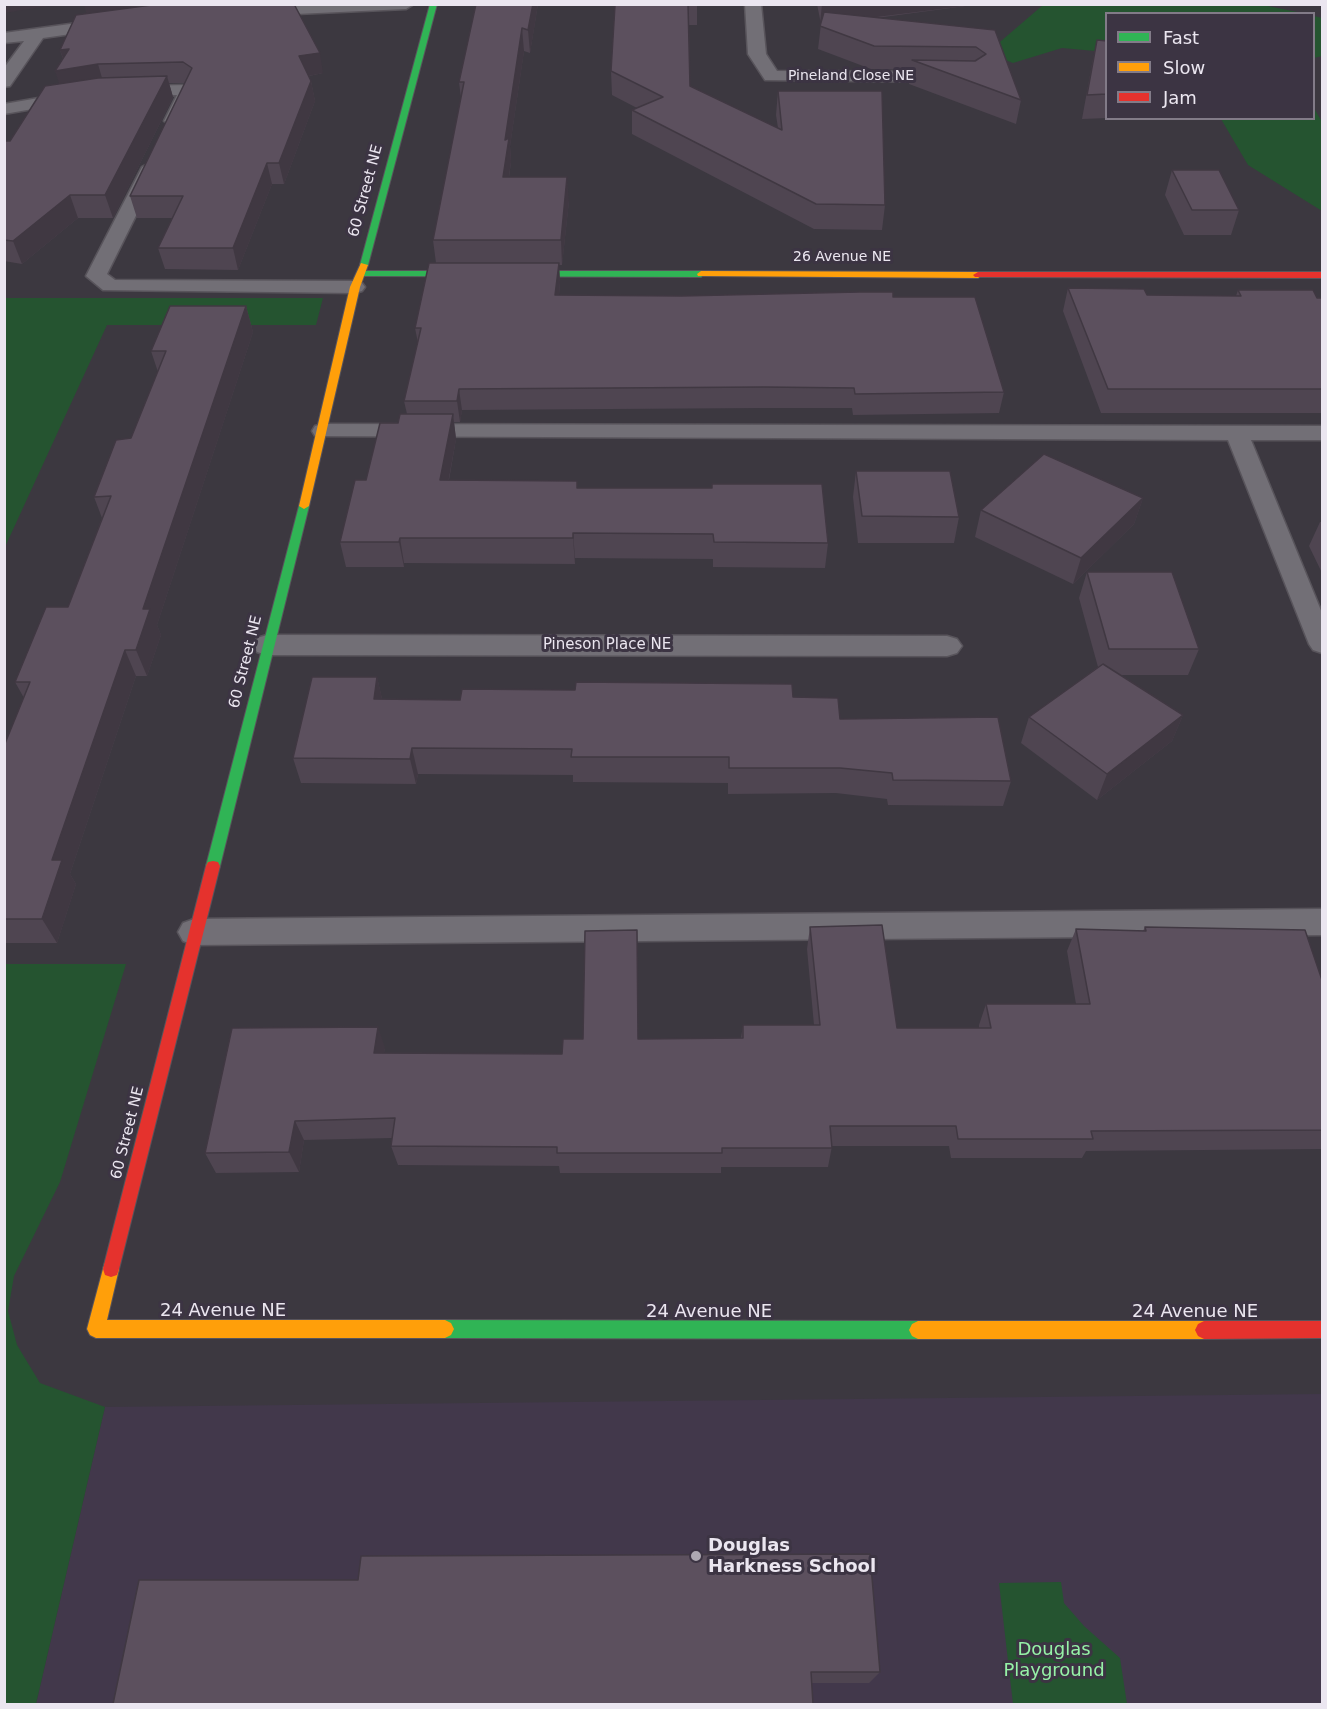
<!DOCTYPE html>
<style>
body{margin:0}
#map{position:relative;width:1327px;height:1709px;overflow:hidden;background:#3c3840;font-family:"DejaVu Sans",sans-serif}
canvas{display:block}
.frame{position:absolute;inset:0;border:6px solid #ebe6f0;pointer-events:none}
.legend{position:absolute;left:1105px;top:12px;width:210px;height:108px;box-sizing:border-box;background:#3c3443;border:2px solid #827b88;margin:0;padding:8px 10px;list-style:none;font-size:18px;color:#ebe6f0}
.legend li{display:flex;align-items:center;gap:12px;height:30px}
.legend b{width:30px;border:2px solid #827b88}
</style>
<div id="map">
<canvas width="1327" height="1709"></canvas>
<div class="frame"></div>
<ul class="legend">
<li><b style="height:8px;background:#30b455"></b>Fast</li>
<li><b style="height:8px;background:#ff9f0a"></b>Slow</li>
<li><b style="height:8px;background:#e5322d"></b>Jam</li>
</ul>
</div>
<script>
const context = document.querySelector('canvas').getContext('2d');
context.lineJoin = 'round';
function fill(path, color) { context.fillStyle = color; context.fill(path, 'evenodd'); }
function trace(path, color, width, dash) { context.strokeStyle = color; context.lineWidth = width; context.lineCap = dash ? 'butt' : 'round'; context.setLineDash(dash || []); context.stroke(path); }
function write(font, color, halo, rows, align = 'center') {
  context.font = font + ' "DejaVu Sans",sans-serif'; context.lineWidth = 6; context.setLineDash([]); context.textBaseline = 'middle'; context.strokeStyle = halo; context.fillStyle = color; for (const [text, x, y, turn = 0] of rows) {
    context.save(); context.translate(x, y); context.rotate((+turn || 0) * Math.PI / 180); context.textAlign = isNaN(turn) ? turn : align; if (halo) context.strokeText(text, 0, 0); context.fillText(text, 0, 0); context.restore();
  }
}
const built = new Path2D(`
 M1322 1394V1704H36L105 1407Z`);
const green = new Path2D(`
 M1258 4 1302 13 1106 14V52L1062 48 1013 63 987 53 1043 5Z
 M1314 16 1322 18V56L1314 58Z
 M1314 108 1322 122V211L1248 165 1221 119 1314 118Z
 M5 298H323L316 325H107L5 547Z
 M5 964H126L60 1182 14 1276 8 1311 17 1345 40 1383 105 1407 36 1704H4Z
 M1061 1582 1064 1603 1084 1626 1120 1658 1127 1704H1013L999 1583Z`);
const lane = new Path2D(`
 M188 85 196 90 182 121 173 126 164 121 177 95 130 96 122 91 130 86Z
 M73 92 81 97 79 101 4 114V104Z
 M151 162 160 167 107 274 115 280 355 281 362 283 365 287 362 291 355 293 103 290 86 276 142 167Z
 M323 424 1322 426V440H1251L1322 613V653L1313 650 1309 644 1228 440 315 436 312 431 315 426Z
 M1322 909V935L194 945 183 941 178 932 183 923 194 919Z`);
const street = new Path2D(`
 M283 4H414L406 9 252 16 243 11 252 6Z
 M745 4H761L766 54 777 71 955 72 964 77 955 82 765 80 748 54Z
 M114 18 123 23 120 27 43 38 10 86 4 87V68L24 41 4 43V33Z
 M267 635 947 636 957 639 962 646 957 653 947 656 267 655 257 652 252 645 257 638Z`);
const fast = new Path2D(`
 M430 4H437L368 265 361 267 360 265Z
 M361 271H701L705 274 701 277 358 276V272Z
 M304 503 309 506 220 866 218 870H208L206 866 299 506Z
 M445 1320 918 1321 924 1324 927 1330 924 1336 918 1339 445 1338 439 1335 436 1329 439 1323Z`);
const slow = new Path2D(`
 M361 263 368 265 360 287 309 506 304 509 299 506 350 287Z
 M701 271 978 272 983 275 978 278 698 276 697 274Z
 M111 1261 117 1263 119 1269 107 1320H445L451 1323 454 1329 451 1335 445 1338H96L90 1335 87 1329 103 1269 105 1263Z
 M918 1321H1204L1210 1324 1213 1330 1210 1336 1204 1339H918L912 1336 909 1330 912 1324Z`);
const jam = new Path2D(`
 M978 272H1322V278L975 277 973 275Z
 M213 861 218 862 220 866 119 1269 117 1275 111 1277 105 1275 103 1269 206 866 208 862Z
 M1204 1321H1322V1338L1204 1339 1198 1336 1195 1330 1198 1324Z`);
const wall = new Path2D(`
 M538 4 530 53 524 51 510 146 511 162 509 177 569 201 562 265H559L560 283 559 295 893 297 1004 392 999 413 853 415 852 408H762L462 410 460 422H454L456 439 449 480 578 488 828 543 825 568 713 567V559L575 558V564L404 563V567H346L340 542 366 480 398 423 407 414 404 401 418 343 415 328 436 263 433 240 461 98 459 82Z
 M622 4H697V25H689L690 86 778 128 776 115 778 91 885 205 882 230 814 229 632 134V110L637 108 612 95 611 71Z
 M817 4H973V5L876 18 995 30 1021 100 1016 124 909 84 911 70 871 69 818 49 821 24Z
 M87 14 323 73 309 76 311 81 315 101 284 184H272L238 270 165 269 158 248 172 218H137L130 196 185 83H169L173 97 113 218H78L22 264 4 261V142L10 141 59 84 63 59 60 50Z
 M1097 40 1107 41V118L1082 119 1092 64Z
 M1172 170 1239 210 1231 235H1184L1165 195Z
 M1068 288 1147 295 1236 296 1238 290 1323 298V413H1101L1063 311Z
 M246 306 253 332 157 625 161 635 147 676H136L70 874 76 884 57 943H4V746L24 698 15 682 68 607 102 518 94 497 131 438 158 372 151 351Z
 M856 471 959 517 954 543H858L853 497Z
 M1143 498 1134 524 1073 584 975 537 981 510Z
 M1320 522H1323V575L1309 546Z
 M1087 572 1199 649 1188 675H1121L1183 715 1172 741 1097 800 1021 743 1029 717 1098 667 1079 598Z
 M377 677 382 699 460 700 793 697 840 719 1011 781 1003 806 888 805 887 799 836 793 728 794V783L573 782V775L418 774 416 784 301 783 293 758Z
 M810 927 897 1028H979V1025L986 1004H1076L1067 951 1076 929 1143 931 1145 927 1323 983V1149L1086 1151 1082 1158H951L949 1146H832L828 1167H721V1173H560L559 1166 398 1165 391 1146 392 1138 304 1140 299 1172 216 1173 205 1153 385 1048 384 1053 562 1054 639 1039 741 1038 743 1025H814L807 949Z
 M139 1580 880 1672 869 1683H812Z`);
const shadedWall = new Path2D(`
 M4 4H61L4 13Z
 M84 4H186L88 20Z
 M533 4H538L530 53 528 30Z
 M822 4H973V5L820 24Z
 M522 28 524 51 510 146 511 162 505 201 503 177 505 140Z
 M69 49 98 64 104 85 62 92 55 71 67 69 60 50Z
 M320 53 323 73 303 77 299 56Z
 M167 76 173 97 113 218 105 195Z
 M311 81 315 101 284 184 279 163Z
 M267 163 272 184 238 270 233 248Z
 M567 177 569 201 562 265 561 240Z
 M70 195 78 218 22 264 13 241Z
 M559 263 560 283 557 316 555 295Z
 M246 306 253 332 157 625 161 635 147 676 136 650 143 609Z
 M459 389 462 410 460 422 457 401Z
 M453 414 456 439 444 505 440 480Z
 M1143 498 1134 524 1073 584 1081 558Z
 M573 533 575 558V564L573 538Z
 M400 538 404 563V567L399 542Z
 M125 650 136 676 70 874 76 884 57 943 42 919 52 860Z
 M377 677 383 703 374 699Z
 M1183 715 1172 741 1097 800 1107 774Z
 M412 748 418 774 416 784 410 759Z
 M378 1027 385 1048 381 1074 374 1053Z
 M295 1121 304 1140 299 1172 289 1152Z`);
const building = new Path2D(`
 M159 4H294L320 53 299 56 311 81 279 163H267L233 248H158L183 196H130L192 68 183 62 98 64 55 71 69 49 60 50 76 15Z
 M476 4H533L528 30 522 28 505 140 509 138 503 177H567L561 240H433L464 82H459Z
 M688 4 690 86 782 130 778 91H882L885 205 816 204 632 110 663 97 611 71 615 5Z
 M824 12 995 30 1021 100 912 60 975 61 986 54 976 47 874 46 820 26Z
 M1097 40 1107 41V94L1087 95Z
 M167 76 105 195H70L13 241 4 240V142L5 141H10L45 86 98 78Z
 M1172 170H1219L1239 210H1192Z
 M429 263H559L555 295 681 296 859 292H893V297H975L1004 392 855 394 854 388 764 387 459 389 457 401H404L421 328H415Z
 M1068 288 1144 289 1147 295 1241 296 1238 290H1313L1317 298H1323V389H1108Z
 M170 306H246L143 609H150L136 650H125L52 860H62L42 919H4V746L30 682H15L46 607H68L111 496 94 497 116 440 131 438 166 351H151Z
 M400 414H453L440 480 577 481V488H712V484H822L828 543 714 542 713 534 573 533V538H400L399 542H340L355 480H366L380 423H398Z
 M1044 454 1143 498 1081 558 981 510Z
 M856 471H950L959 517 862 516Z
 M1087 572H1172L1199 649H1109Z
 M1103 664 1183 715 1107 774 1029 717Z
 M312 677H377L374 699 460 700 462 689 575 690 576 682 792 684 793 697 838 698 840 719 998 717 1011 781 893 780 892 773 840 768H729V757H571L572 749 412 748 410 759 293 758Z
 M882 925 897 1028H991L986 1004H1090L1076 929 1146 931 1145 927 1305 930 1323 983V1130L1091 1131 1093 1139H958L956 1126H830L832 1148H722V1153H557V1147L391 1146 395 1118 295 1121 289 1152 205 1153 232 1028 378 1027 374 1053 562 1054 563 1039H583L585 931 637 930 638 1039 743 1038V1025H820L810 927Z
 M870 1554 880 1672H811L813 1704H113L139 1580H358L361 1556Z`);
const markers = [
 [696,1556,6,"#aea9b2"]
];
const farStreetnames = [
 ["Pineland Close NE",851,76],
 ["26 Avenue NE",842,257]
];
const streetNames = [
 ["60 Street NE",366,191,-75],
 ["Pineson Place NE",607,645],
 ["60 Street NE",246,662,-76],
 ["60 Street NE",128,1133,-76]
];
const nearStreetnames = [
 ["24 Avenue NE",223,1311],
 ["24 Avenue NE",709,1312],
 ["24 Avenue NE",1195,1312]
];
const nearPoinames = [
 ["Douglas",708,1546],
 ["Harkness School",708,1567]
];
const nearParknames = [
 ["Douglas",1054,1650],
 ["Playground",1054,1671]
];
fill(built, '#42384b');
fill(green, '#255430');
trace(lane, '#58545b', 3);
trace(street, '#58545b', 3);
trace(fast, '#58545b', 2);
trace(slow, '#58545b', 2);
trace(jam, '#58545b', 2);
fill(lane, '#726f76');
fill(street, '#726f76');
fill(fast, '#30b455');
fill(slow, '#ff9f0a');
fill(jam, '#e5322d');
fill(wall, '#4f4551');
fill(shadedWall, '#403842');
fill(building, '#5c505e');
trace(building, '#403842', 1.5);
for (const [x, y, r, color] of markers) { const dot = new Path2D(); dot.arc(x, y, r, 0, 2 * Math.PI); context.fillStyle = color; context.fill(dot); trace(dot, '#3c3443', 2); }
write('14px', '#ebe6f0', '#3c3443', farStreetnames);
write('15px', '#ebe6f0', '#3c3443', streetNames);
write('18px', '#ebe6f0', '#3c3443', nearStreetnames);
write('bold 18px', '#ebe6f0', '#3c3443', nearPoinames, 'left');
write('18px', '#96f2a7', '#3c3443', nearParknames);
</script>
